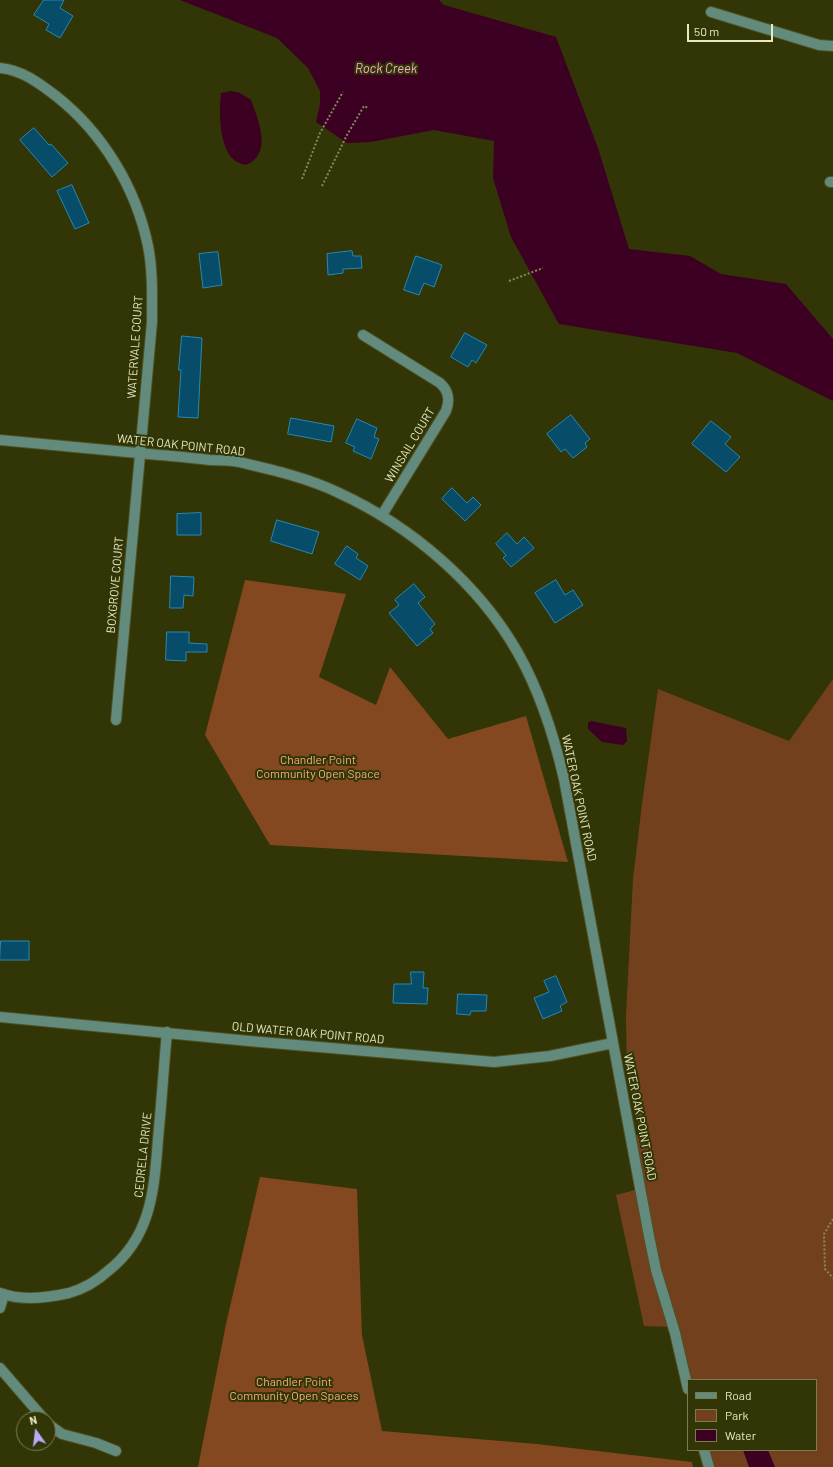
<!DOCTYPE html>
<style>
body{margin:0}
#map{position:relative;width:833px;height:1467px;overflow:hidden;background:#323505;font-family:Barlow,sans-serif}
canvas{display:block}
.legend{position:absolute;left:687px;top:1379px;width:130px;height:72px;box-sizing:border-box;background:#323505;border:1px solid #7a7d50;margin:0;padding:5px 7px;list-style:none;font-size:12px;color:#e6eac1}
.legend li{display:flex;align-items:center;gap:8px;height:20px}
.legend b{width:20px;border:1px solid #7a7d50}
.north{position:absolute;left:16px;top:1411px;width:40px;height:40px;box-sizing:border-box;background:#323505;border:1px solid #7a7d50;border-radius:50%;rotate:346deg;font-size:11px;font-weight:700;line-height:16px;text-align:center;color:#e6eac1}
.north::after{content:'';display:block;margin:auto;width:14px;height:18px;background:#b9abf7;clip-path:polygon(50% 0,100% 100%,50% 72%,0 100%)}
.scale{position:absolute;left:687px;top:24px;width:86px;height:18px;box-sizing:border-box;border:2px solid #e6eac1;border-top:0;padding-left:5px;font-size:12px;line-height:14px;white-space:nowrap;color:#e6eac1;-webkit-text-stroke:3px #323505;paint-order:stroke}
</style>
<div id="map">
<canvas width="833" height="1467"></canvas>
<ul class="legend">
<li><b style="height:5px;background:#628b7e"></b>Road</li>
<li><b style="height:11px;background:#73401e"></b>Park</li>
<li><b style="height:11px;background:#3c0022"></b>Water</li>
</ul>
<div class="north">N</div>
<div class="scale">50 m</div>
</div>
<script>
const context = document.querySelector('canvas').getContext('2d');
context.lineJoin = 'round';
function fill(path, color) { context.fillStyle = color; context.fill(path, 'evenodd'); }
function trace(path, color, width, dash) { context.strokeStyle = color; context.lineWidth = width; context.lineCap = dash ? 'butt' : 'round'; context.setLineDash(dash || []); context.stroke(path); }
function write(font, color, halo, rows, align = 'center') {
  context.font = font + ' Barlow,sans-serif'; context.lineWidth = 4; context.setLineDash([]); context.textBaseline = 'middle'; context.strokeStyle = halo; context.fillStyle = color; for (const [text, x, y, turn = 0] of rows) {
    context.save(); context.translate(x, y); context.rotate((+turn || 0) * Math.PI / 180); context.textAlign = isNaN(turn) ? turn : align; if (halo) context.strokeText(text, 0, 0); context.fillText(text, 0, 0); context.restore();
  }
}
const green = new Path2D(`
 M833 679V1467H706L701 1450H816V1380H688V1397L671 1327 644 1326 616 1195 639 1189 630 1135H641L627 1075 626 1016 633 879 642 804 658 689 789 741Z`);
const forest = new Path2D(`
 M245 580 346 594 319 677 376 705 390 667 448 739 526 716 568 862 270 845 205 735Z
 M260 1177 357 1189 362 1335 382 1431 537 1444 692 1462 693 1467H198L226 1324Z`);
const water = new Path2D(`
 M180 0H439L444 5 556 37 598 148 629 249 690 256 721 274 786 284 833 339V401L737 353 559 324 511 237 493 178 494 141 434 130 371 142 347 143 316 122 320 104V91L308 68 277 38Z
 M231 91 240 93 251 100C257 117 270 146 254 160 252 162 248 164 246 165 240 164 236 162 232 158 219 144 219 111 221 93Z
 M591 721 626 728 627 741 623 745 602 742 588 729V723Z
 M743 1450H768L775 1467H749Z`);
const building = new Path2D(`
 M44 0H64L60 8 73 16 60 38 46 30 49 24 34 15Z
 M34 128 49 145 51 144 68 163 52 177 20 140Z
 M72 185 89 223 75 229 57 191Z
 M352 251 353 256H361L362 268 343 269V273L328 275 327 254Z
 M218 252 222 285 203 288 199 254Z
 M416 256 442 265 434 287 424 283 419 295 404 290Z
 M465 333 487 345 476 363 472 360 468 367 451 357Z
 M182 336 202 338 198 418 178 417 181 370H179Z
 M571 415 590 439 585 443 587 447 573 458 565 449 561 452 547 434Z
 M291 418 334 426 331 442 288 434Z
 M357 419 377 428 374 437 379 439 371 459 353 451 355 447 346 443Z
 M711 421 731 437 725 444 740 457 726 472 692 444Z
 M452 488 467 503 473 497 481 505 465 521 442 499Z
 M201 513V535H177V514Z
 M277 520 319 532 312 554 271 541Z
 M507 533 517 544 524 537 534 548 511 567 503 558 506 555 496 544Z
 M347 546 358 554 356 558 368 566 360 580 335 564Z
 M171 576 194 577 193 596 184 595 183 608H170Z
 M556 580 565 595 573 590 583 605 555 623 535 593Z
 M414 584 425 597 418 603 435 624 430 629 433 633 417 646 389 613 399 605 395 600Z
 M167 632H189V643L207 644V652H186V661L166 660Z
 M1 941H29V960H0Z
 M411 972H424L423 988H428L427 1004 393 1003 394 984H411Z
 M556 976 567 1002 560 1006 562 1011 543 1019 534 998 549 992 544 981Z
 M458 994 487 995 486 1011H471L470 1015 457 1014Z`);
const path = new Path2D(`
 M302 179 320 133 343 92
 M322 186 347 135 364 106 368 108
 M509 281 543 268
 M833 1219 824 1234 825 1269 833 1278`);
const minor = new Path2D(`
 M711 12 819 45 833 46
 M0 68C22 70 39 83 56 96 103 133 136 188 148 246 153 271 152 297 152 322L116 720
 M830 182H833
 M363 335 440 383C449 391 450 400 446 411L382 515
 M0 440C53 445 106 450 159 455 176 456 193 458 210 460 219 460 229 460 239 462 273 470 308 478 339 493 411 526 479 584 518 653 540 692 554 736 564 779L649 1236 656 1270 675 1333 688 1389
 M0 1017 249 1041 494 1062 550 1056 613 1043
 M0 1293C21 1301 47 1298 69 1293 83 1289 97 1281 108 1271 155 1234 154 1183 159 1128 162 1096 164 1064 167 1032
 M0 1308 4 1294
 M0 1368 44 1419
 M48 1424 62 1434 96 1443 116 1451
 M704 1450 709 1467`);
const streetNames = [
 ["WATERVALE COURT",135,347,-86],
 ["WATER OAK POINT ROAD",181,445,6],
 ["WINSAIL COURT",410,445,-59],
 ["BOXGROVE COURT",115,585,-85],
 ["WATER OAK POINT ROAD",579,798,78],
 ["OLD WATER OAK POINT ROAD",308,1033,5],
 ["WATER OAK POINT ROAD",640,1117,79],
 ["CEDRELA DRIVE",143,1155,-84]
];
const parkNames = [
 ["Chandler Point",318,760],
 ["Community Open Space",318,774],
 ["Chandler Point",294,1382],
 ["Community Open Spaces",294,1396]
];
const waterNames = [
 ["Rock Creek",386,69]
];
fill(green, '#73401e');
fill(forest, '#83481f');
fill(water, '#3c0022');
fill(building, '#074c68');
trace(building, '#2689b5', 1);
trace(minor, '#4f5223', 12);
trace(path, '#86895c', 2, [2, 2]);
trace(minor, '#628b7e', 10);
write('12px', '#e6eac1', '#323505', streetNames);
write('12px', '#f3ad81', '#323505', parkNames);
write('italic 13px', '#f9aacb', '#323505', waterNames);
</script>
